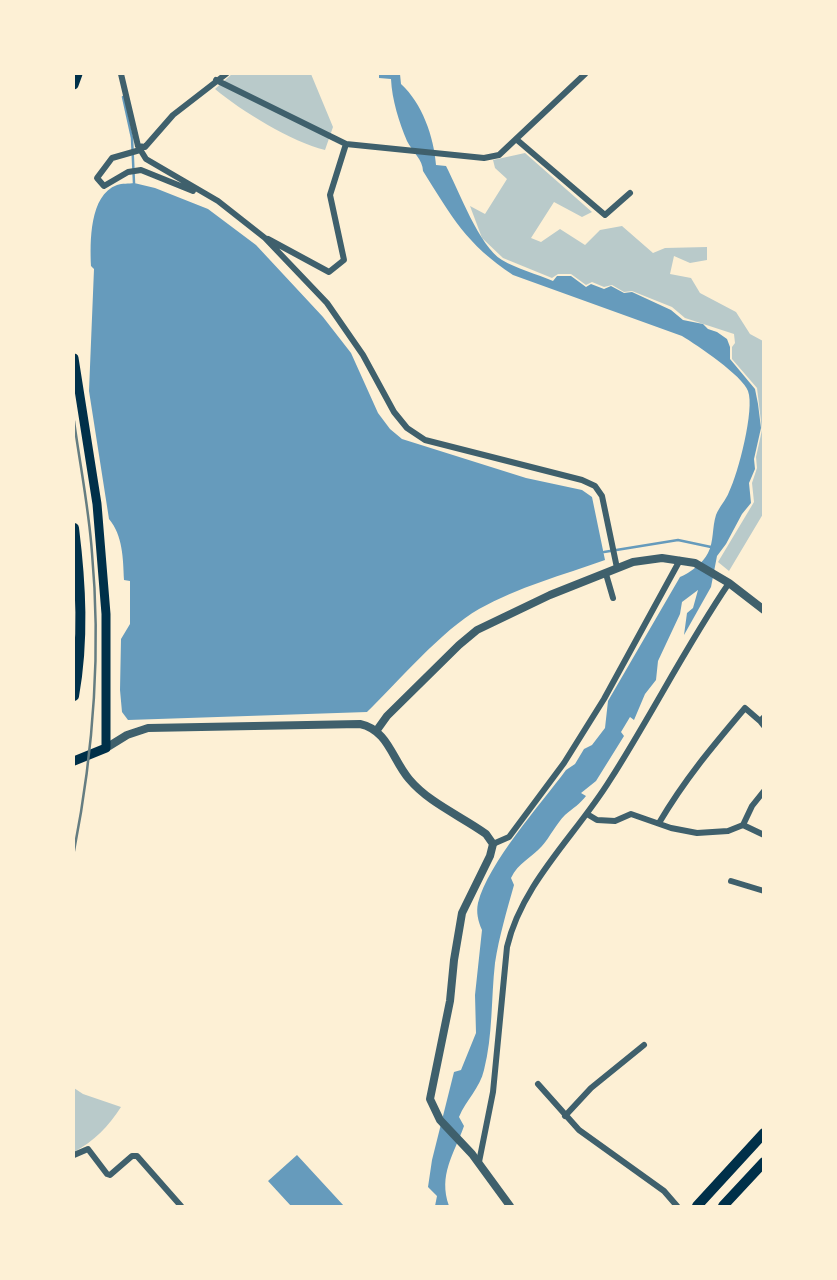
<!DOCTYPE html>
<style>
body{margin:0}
#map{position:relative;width:837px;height:1280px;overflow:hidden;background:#fdf0d5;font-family:"Open Sans",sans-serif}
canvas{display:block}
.frame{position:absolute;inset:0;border:75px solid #fdf0d5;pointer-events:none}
</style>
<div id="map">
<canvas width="837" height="1280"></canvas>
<div class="frame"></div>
</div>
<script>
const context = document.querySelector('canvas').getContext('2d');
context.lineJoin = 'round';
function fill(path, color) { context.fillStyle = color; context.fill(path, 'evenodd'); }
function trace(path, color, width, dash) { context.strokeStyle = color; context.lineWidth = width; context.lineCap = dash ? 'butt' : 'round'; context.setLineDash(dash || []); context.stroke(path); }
const green = new Path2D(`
 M232 74H311L333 127 325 150C292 142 241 111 215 89Z
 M525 153 592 212 582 217 554 202 531 238 541 242 560 229 585 245 600 230 622 226 653 253 665 248 707 247V260L690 263 674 256 670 274 691 278 700 293 736 312 750 334 763 341V514L729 571 718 562 754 502 752 483 757 468 756 457 762 430 757 388 732 359V347L735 343 734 334 685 318 672 307 632 291 624 292 612 285 604 287 592 282 586 285 571 274H558L552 278 503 258 482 238 470 206 485 214 507 179 495 168 493 160Z
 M74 1088 83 1094 121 1107C108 1127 94 1141 74 1152Z`);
const water = new Path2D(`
 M379 74H400L401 84C422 103 434 137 436 165L446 166C459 191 479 246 502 260 517 269 537 274 553 281L557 276H571L586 287 591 284 604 289 611 286 624 293 632 292 671 310 683 320 703 324 708 329 717 332 727 339 730 347V359L755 389 758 404 761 428 754 459 755 469 749 483 751 503 742 514 726 544 717 556 711 587 684 635 687 613 693 608 698 590 682 602 680 614 658 661 656 680 645 694 634 720 630 717 621 732 624 736 596 781 581 793 586 796C580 804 573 808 565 815 556 824 550 837 542 846 531 858 518 863 511 878L514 885C507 910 499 937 495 963 491 998 493 1035 484 1070 480 1088 466 1100 459 1117L464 1126C454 1154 438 1175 449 1206H435L437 1196 428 1187 432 1160 454 1072 461 1070 476 1033 475 995 482 930C478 921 476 912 478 903 488 863 541 804 566 770L575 764 584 749 592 745 605 728 608 701 680 577C690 573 703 563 708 553 714 542 712 527 716 515 719 507 726 500 729 492 738 474 755 409 748 391 743 376 697 345 682 336L513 275C466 244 452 217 423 171 423 160 412 151 407 141 399 122 392 100 391 79L379 78Z
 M134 183 155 188 208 209 256 245 323 317 351 353 378 413 390 429 402 439 526 478 582 490 592 497 605 560C563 575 518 587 479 609 442 630 399 681 367 712L128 720 122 712 120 690 121 639 130 624V581L124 580C123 558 123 536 109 519L89 391 94 269 91 266C90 243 89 195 117 185 122 183 129 184 134 183Z
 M297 1155 344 1206H291L268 1181Z`);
const stream = new Path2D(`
 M123 97 132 138 134 183
 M604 552 678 540 711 547`);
const minor = new Path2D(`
 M121 74 138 146 145 147 173 115 226 74
 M216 80 346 144
 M516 139 605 215 630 193
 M138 146 146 159 218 201 265 238 327 303 363 355 394 412 407 428 425 440 582 480 595 486 602 496 617 568
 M140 150 112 158 97 178 104 186 128 172 141 170 193 191
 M268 239 329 272 344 260 330 195 346 144 484 158 499 155 585 74
 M606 574 613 598
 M764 717 760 721 764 726
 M587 814 597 820 615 821 631 814 671 828 697 833 728 831 743 825 764 835
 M659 823C685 779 712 747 745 708L760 721
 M743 825 752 806 764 791
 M493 844 509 837 564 763 604 699 680 560
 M731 881 764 891
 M538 1084 579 1130 664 1191 677 1206
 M565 1116 591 1088 644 1045
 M74 1155 88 1149 107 1174 110 1175 132 1156H137L181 1206
 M479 1162 493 1092 507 947C522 883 576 835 610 780 651 716 686 646 729 583`);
const tertiary = new Path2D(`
 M377 730 387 716 459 645 477 630 550 595 633 562 662 558 695 563 729 583 764 610
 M106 748 127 735 148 728 360 724C388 730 392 759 409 779 429 803 461 816 486 834L493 844 490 856 462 913 454 960 450 1001 430 1099 440 1120 472 1154 510 1206`);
const secondary = new Path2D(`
 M74 85 78 74
 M74 358 97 504 106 614V748L74 761`);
const primary = new Path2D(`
 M74 528C81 584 84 640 74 696`);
const trunk = new Path2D(`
 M697 1206 764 1133
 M723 1206 764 1162`);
const rail = new Path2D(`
 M74 421C80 465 89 509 92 553 101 652 93 754 74 851`);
fill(green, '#b9caca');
fill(water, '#669bbc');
trace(stream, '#669bbc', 2.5);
trace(minor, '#3f606c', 6);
trace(tertiary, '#3f606c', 8);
trace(secondary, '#003049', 9);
trace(primary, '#003049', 10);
trace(trunk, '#003049', 10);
trace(rail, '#657d81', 2.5);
</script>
